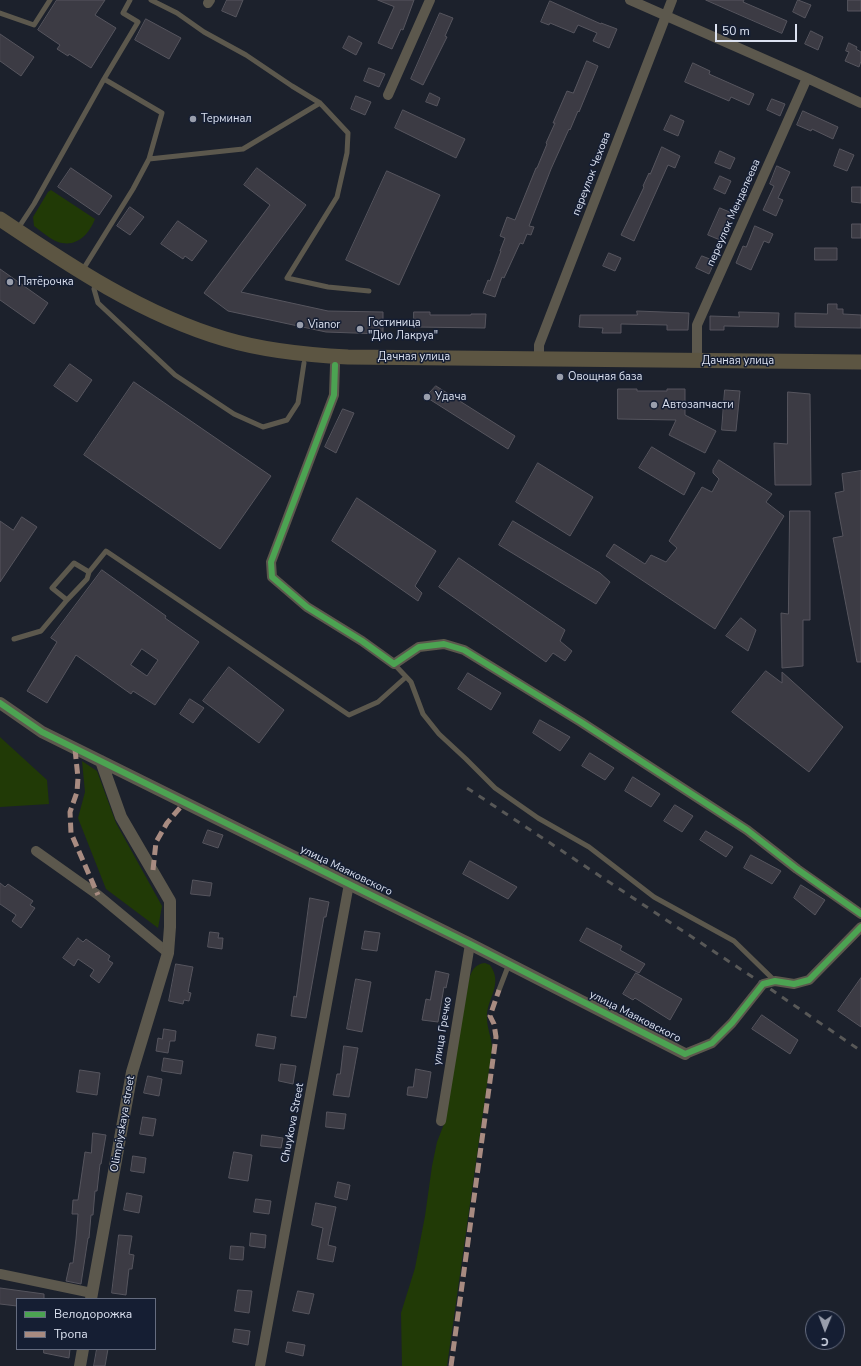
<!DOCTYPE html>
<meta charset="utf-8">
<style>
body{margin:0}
#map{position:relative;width:861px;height:1366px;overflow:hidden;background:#1c212c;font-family:"Nunito Sans",sans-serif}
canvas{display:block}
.legend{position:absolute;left:16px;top:1298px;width:140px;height:52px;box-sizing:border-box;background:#151e33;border:1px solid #656c7f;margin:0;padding:5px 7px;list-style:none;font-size:12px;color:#dce2f1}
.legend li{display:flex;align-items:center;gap:8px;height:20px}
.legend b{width:20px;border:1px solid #656c7f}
.north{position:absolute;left:805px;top:1310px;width:40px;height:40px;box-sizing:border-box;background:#151e33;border:1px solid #656c7f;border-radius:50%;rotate:181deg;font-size:11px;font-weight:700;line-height:16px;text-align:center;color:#dce2f1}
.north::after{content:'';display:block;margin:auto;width:14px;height:18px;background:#999eac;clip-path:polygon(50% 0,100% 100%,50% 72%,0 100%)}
.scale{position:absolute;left:715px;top:24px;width:82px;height:18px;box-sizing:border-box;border:2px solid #dce2f1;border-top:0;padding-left:5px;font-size:12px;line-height:14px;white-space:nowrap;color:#dce2f1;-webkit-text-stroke:3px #151e33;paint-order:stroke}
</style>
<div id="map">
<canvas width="861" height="1366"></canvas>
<ul class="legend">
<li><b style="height:5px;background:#4ca352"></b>Велодорожка</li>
<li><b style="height:5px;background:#a88b81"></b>Тропа</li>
</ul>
<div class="north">С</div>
<div class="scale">50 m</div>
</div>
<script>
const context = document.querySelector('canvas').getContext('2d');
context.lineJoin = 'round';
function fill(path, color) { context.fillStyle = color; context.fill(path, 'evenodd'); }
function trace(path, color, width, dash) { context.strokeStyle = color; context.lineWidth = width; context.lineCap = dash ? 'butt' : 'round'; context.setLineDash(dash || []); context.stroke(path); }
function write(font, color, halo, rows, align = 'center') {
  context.font = font + ' "Nunito Sans",sans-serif'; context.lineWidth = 3; context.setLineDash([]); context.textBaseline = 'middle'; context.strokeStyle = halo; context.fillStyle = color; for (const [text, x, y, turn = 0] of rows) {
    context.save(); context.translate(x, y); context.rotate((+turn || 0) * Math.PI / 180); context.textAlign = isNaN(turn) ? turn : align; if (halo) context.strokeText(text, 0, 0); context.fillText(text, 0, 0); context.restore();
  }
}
const green = new Path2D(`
 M51 190 95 219C89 234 77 248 58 242 50 239 41 231 34 226L33 217 48 192Z
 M0 737 47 780 49 804 0 807Z
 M82 761 97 771 116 823 162 906 158 928 106 889 78 818 85 792Z
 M485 963 490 965C504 985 486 999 487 1018 487 1029 492 1038 492 1049L447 1366H402L401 1313 415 1268 425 1216 432 1166 437 1142 444 1124 469 979C472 970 475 964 485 963Z`);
const building = new Path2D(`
 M57 0H105L95 15 116 28 91 68 69 54 68 56 57 49 60 45 38 30Z
 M227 0H243L236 17 222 11Z
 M378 0H414L403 30 401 29 392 49 378 43 394 7Z
 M706 0H744L743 2 787 21 782 33Z
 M798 0 811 5 805 18 793 12Z
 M848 0H861V11H848Z
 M550 1 601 24V23L617 29 609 48 593 41 597 33 578 25 574 33 550 23 549 25 541 22Z
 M440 13 453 18 445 36 447 37 423 85 411 79Z
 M146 19 181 38 169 59 135 40Z
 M811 31 823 37 818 50 805 44Z
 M0 34 34 57 21 76 0 61Z
 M349 36 362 43 356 55 343 48Z
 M849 43 857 47 856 49 861 52V61L859 67 845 61 849 52 846 51Z
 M587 61 598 66 579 112 578 111 570 130 569 129 551 169 529 226 534 227 531 235 527 234 523 244 520 243 504 278 502 277 495 297 483 293 488 280 490 281 501 251H500L505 238 500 236 507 217 515 220 536 168H537L547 144 546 143 555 123H553L567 91 573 93Z
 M693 63 710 71 709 74 754 94 749 105 731 97 729 101 685 82Z
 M369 68 385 74 379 87 364 81Z
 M430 93 440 98 437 106 426 102Z
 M356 96 371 102 365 115 351 109Z
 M772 99 785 104 780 116 767 110Z
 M403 110 465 139 456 158 395 128Z
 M803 111 838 127 833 139 812 129 811 131 797 125Z
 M671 115 684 121 678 136 664 130Z
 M662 147 680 156 675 168 668 165 634 241 621 235 644 187 643 186 649 173 650 174Z
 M840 149 854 155 847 171 834 166Z
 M720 151 735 158 730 169 715 163Z
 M777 166 790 172 778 198 783 200 776 216 763 210 774 186 770 184Z
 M71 168 112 196 99 215 58 187Z
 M257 168 306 205 241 292 328 311 383 312V334L326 332 228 311 204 293 270 205 244 185Z
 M387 171 440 195 399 285 346 260Z
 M720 176 731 181 725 194 714 189Z
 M852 187H861V203L852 202Z
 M130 207 144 217 130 235 117 226Z
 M720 208 732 213 720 240 708 235Z
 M178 221 207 241 192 261 185 256 183 259 161 244Z
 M852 224H861V238H852Z
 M755 226 773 234 769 243 764 241 751 270 736 263 743 246 746 247Z
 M815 248H837V260H815Z
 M609 253 621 258 615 271 603 266Z
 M702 256 715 261 709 274 696 268Z
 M0 269 48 303 34 324 0 300Z
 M828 304H837V309H843V314L861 315V328L795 327V313L827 314Z
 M637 311 689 313 688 330H667V325L621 324V333H602L603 328 579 327 580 315H637Z
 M414 312H430V315H471V314H486L485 328 414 327Z
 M739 312 779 313 778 327 724 326V330H710V316L739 317Z
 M70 364 92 380 77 402 54 386Z
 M134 382 271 476 220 549 84 455Z
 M436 386 515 436 508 449 426 397Z
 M618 389H637V391H667V389H685V415L716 431 705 453 669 435 676 420 618 419Z
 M725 390 740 391 736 431 722 430Z
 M788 392 810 394 811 485H775L774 443 787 444Z
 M343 409 354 413 336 453 325 447Z
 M652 447 695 473 684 495 639 468Z
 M719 460 772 494 766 502 784 516 715 629 606 556 614 544 645 564 651 555 666 562 677 548 669 541 702 487 712 492 719 479 713 473V470Z
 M538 463 593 497 570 536 516 502Z
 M861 471V662H857L833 538 843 536 835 493 844 491 842 474Z
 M357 498 436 551 415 586 422 593 418 601 332 541Z
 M790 511H810V620H803V666L782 668 781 613 788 614Z
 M22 517 37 527 0 582V521L13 530Z
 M513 521 600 573 610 582 596 604 499 545Z
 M459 558 565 630 560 641 572 651 565 661 553 653 546 662 439 587Z
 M102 570 166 616 165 618 199 642 155 705 133 691 131 694 76 655 47 703 27 691 57 642 51 638ZM142 649 158 660 147 676 131 665Z
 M741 618 756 630 748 651 726 636Z
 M229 667 284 710 259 743 203 701Z
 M766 671 782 683V672L843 727 809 772 732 712Z
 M468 673 501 693 491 710 458 689Z
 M190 699 204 708 193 723 180 714Z
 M540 720 570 737 560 751 533 733Z
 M590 753 614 768 605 780 582 766Z
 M633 777 660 794 651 807 625 791Z
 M675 805 693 816 682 832 664 821Z
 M208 830 223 835 218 848 203 843Z
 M706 831 733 847 726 857 700 840Z
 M751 855 781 871 772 884 744 868Z
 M470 861 517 887 508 899 463 874Z
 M193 880 212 883 210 896 191 894Z
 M0 883 5 887 8 884 33 901 30 905 35 908 21 928 12 921 16 915 0 904Z
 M801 885 825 900 815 915 794 898Z
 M310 898 329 902 326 917H324L306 1018 291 1016 294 996 296 997Z
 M587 928 622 946 620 950 645 964 639 973 580 941Z
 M365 931 380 933 377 951 362 949Z
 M210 932 219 933 218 938H223L222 949 208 947Z
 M78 938 83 942 86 939 110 956 108 960 113 963 99 983 90 976 94 970 78 959 74 966 63 958Z
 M176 964 193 967 188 992 191 993 189 1001 184 1000 183 1004 169 1001Z
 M436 971 449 974 446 988 444 987 438 1022 422 1020 426 999 430 1000Z
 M636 973 682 999 670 1020 635 998 633 1000 623 994Z
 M861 978V1027L838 1011Z
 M356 979 371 982 362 1032 347 1029Z
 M762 1015 798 1040 790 1054 752 1029Z
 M164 1029 176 1031 175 1041H170L168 1053 156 1051 158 1038 162 1039Z
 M258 1034 276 1037 274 1049 256 1046Z
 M344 1046 358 1048 349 1097 333 1095 337 1074H340Z
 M164 1058 183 1061 181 1074 162 1071Z
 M281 1064 296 1066 293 1084 279 1081Z
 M416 1069 431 1072 427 1098 407 1095 408 1087H413Z
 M80 1070 100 1073 97 1095 77 1092Z
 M148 1076 162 1079 159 1096 144 1093Z
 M327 1112 346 1114 344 1129 326 1127Z
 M143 1117 156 1119 153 1136 140 1134Z
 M93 1133 106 1135 101 1164H100L97 1191H95L93 1215H91L89 1238H88L81 1284 66 1281 70 1263H73L76 1239 78 1214H72L73 1200H78L85 1152 91 1153Z
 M262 1135 283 1138 281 1148 261 1146Z
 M234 1152 252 1155 248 1181 229 1178Z
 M133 1156 146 1158 144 1173 131 1171Z
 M338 1182 350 1185 347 1200 335 1197Z
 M127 1193 142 1196 139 1213 124 1210Z
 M256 1199 271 1201 269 1214 254 1212Z
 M316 1203 336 1207 328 1245 336 1247 333 1262 317 1259 323 1228 312 1225Z
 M251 1233 266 1235 265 1248 250 1246Z
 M119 1235 132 1236 129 1254 134 1255 132 1269H129L126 1295 112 1293Z
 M231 1246 244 1247 243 1260 230 1259Z
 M0 1288 44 1294V1299H17V1306L0 1304Z
 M238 1290 252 1291 249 1313 235 1311Z
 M298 1291 314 1294 309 1314 293 1311Z
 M235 1329 250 1331 248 1345 233 1342Z
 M288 1342 305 1345 303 1356 286 1352Z
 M44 1349H70L69 1358 44 1353Z
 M97 1349H108L105 1366H94Z`);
const service = new Path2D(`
 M151 0 177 13 204 32 246 55 292 86 320 103 348 133 347 153 337 197 287 278 328 287 369 291
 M0 13 34 25 50 0
 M149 159 243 149 320 103
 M17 230 34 204 104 79
 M82 271 133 189 149 159 162 113 104 79 138 22 123 13 130 0
 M94 289 98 303 175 375 234 414 263 427 287 420 298 403 304 363
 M67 600 87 579 89 572
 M14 639 41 631 67 600 52 588 74 563 89 572 106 551 349 715 378 702 406 677
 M394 664 411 682 423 714 439 734 466 759 495 788 538 818 589 847 654 897 734 941 775 981
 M499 990 509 964`);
const minor = new Path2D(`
 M630 0 807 78 861 103
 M208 3 210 0
 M388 95 430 0
 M539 358V345L672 0
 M697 360V325L807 78
 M335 365 334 395 271 562 272 577 307 607 362 641 394 664 419 647 444 644 464 650 581 722 747 830 797 869 861 914
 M36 851 98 895 168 953
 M685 1054 712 1043 732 1023 763 984 775 981 794 984 809 980 861 927
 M441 1121 470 944
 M0 1274 92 1293
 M260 1366 349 884`);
const tertiary = new Path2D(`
 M0 703 42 732 470 944 685 1054
 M91 1299 132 1072 168 953 170 927V901L121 817 101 761
 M80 1366 83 1349`);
const primary = new Path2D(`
 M0 219C70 266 143 315 225 339 265 351 307 355 348 357L861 362`);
const rail = new Path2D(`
 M467 788 763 984 861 1051`);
const quiet = new Path2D(`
 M75 749 78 778 77 792 70 812 71 833 98 895
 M153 870 156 842 167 823 184 803
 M451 1366 496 1037 494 1024 490 1016 499 990`);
const cycleway = new Path2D(`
 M335 365 334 395 271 562 272 577 307 607 362 641 394 664 419 647 444 644 464 650 581 722 747 830 797 869 861 914
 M0 703 42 732 470 944 685 1054 712 1043 732 1023 763 984 775 981 794 984 809 980 861 927`);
const markers = [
 [193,119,4,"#999eac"],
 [10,282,4,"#999eac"],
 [300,325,4,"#999eac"],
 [360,329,4,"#999eac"],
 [560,377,4,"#999eac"],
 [427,397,4,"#999eac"],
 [654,405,4,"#999eac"]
];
const poiNames = [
 ["Терминал",201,119],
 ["Пятёрочка",18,282],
 ["Гостиница",368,323],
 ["\"Дио Лакруа\"",368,336],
 ["Vianor",308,325],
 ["Овощная база",568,377],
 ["Удача",435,397],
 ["Автозапчасти",662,405]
];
const streetNames = [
 ["переулок Чехова",592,174,-69],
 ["переулок Менделеева",734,213,-66],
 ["Дачная улица",414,357],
 ["Дачная улица",738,361],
 ["улица Маяковского",346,871,26],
 ["улица Маяковского",635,1017,27],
 ["улица Гречко",443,1031,-81],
 ["Chuykova Street",293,1123,-79],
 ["Olimpiyskaya street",123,1124,-80]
];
fill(green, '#213a06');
fill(building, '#3c3b44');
trace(building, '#56555e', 1);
trace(service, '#5c584d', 5);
trace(minor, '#5c584d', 10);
trace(tertiary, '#5c584d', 12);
trace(primary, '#5c5542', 15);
trace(rail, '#585857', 3, [7, 7]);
trace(quiet, '#a88b81', 5, [10, 5]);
trace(cycleway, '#4ca352', 6);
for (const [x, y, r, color] of markers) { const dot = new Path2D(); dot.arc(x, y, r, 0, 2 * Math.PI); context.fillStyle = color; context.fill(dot); trace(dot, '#151e33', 1.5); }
write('11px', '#dce2f1', '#151e33', poiNames, 'left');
write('11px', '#dce2f1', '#151e33', streetNames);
</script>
